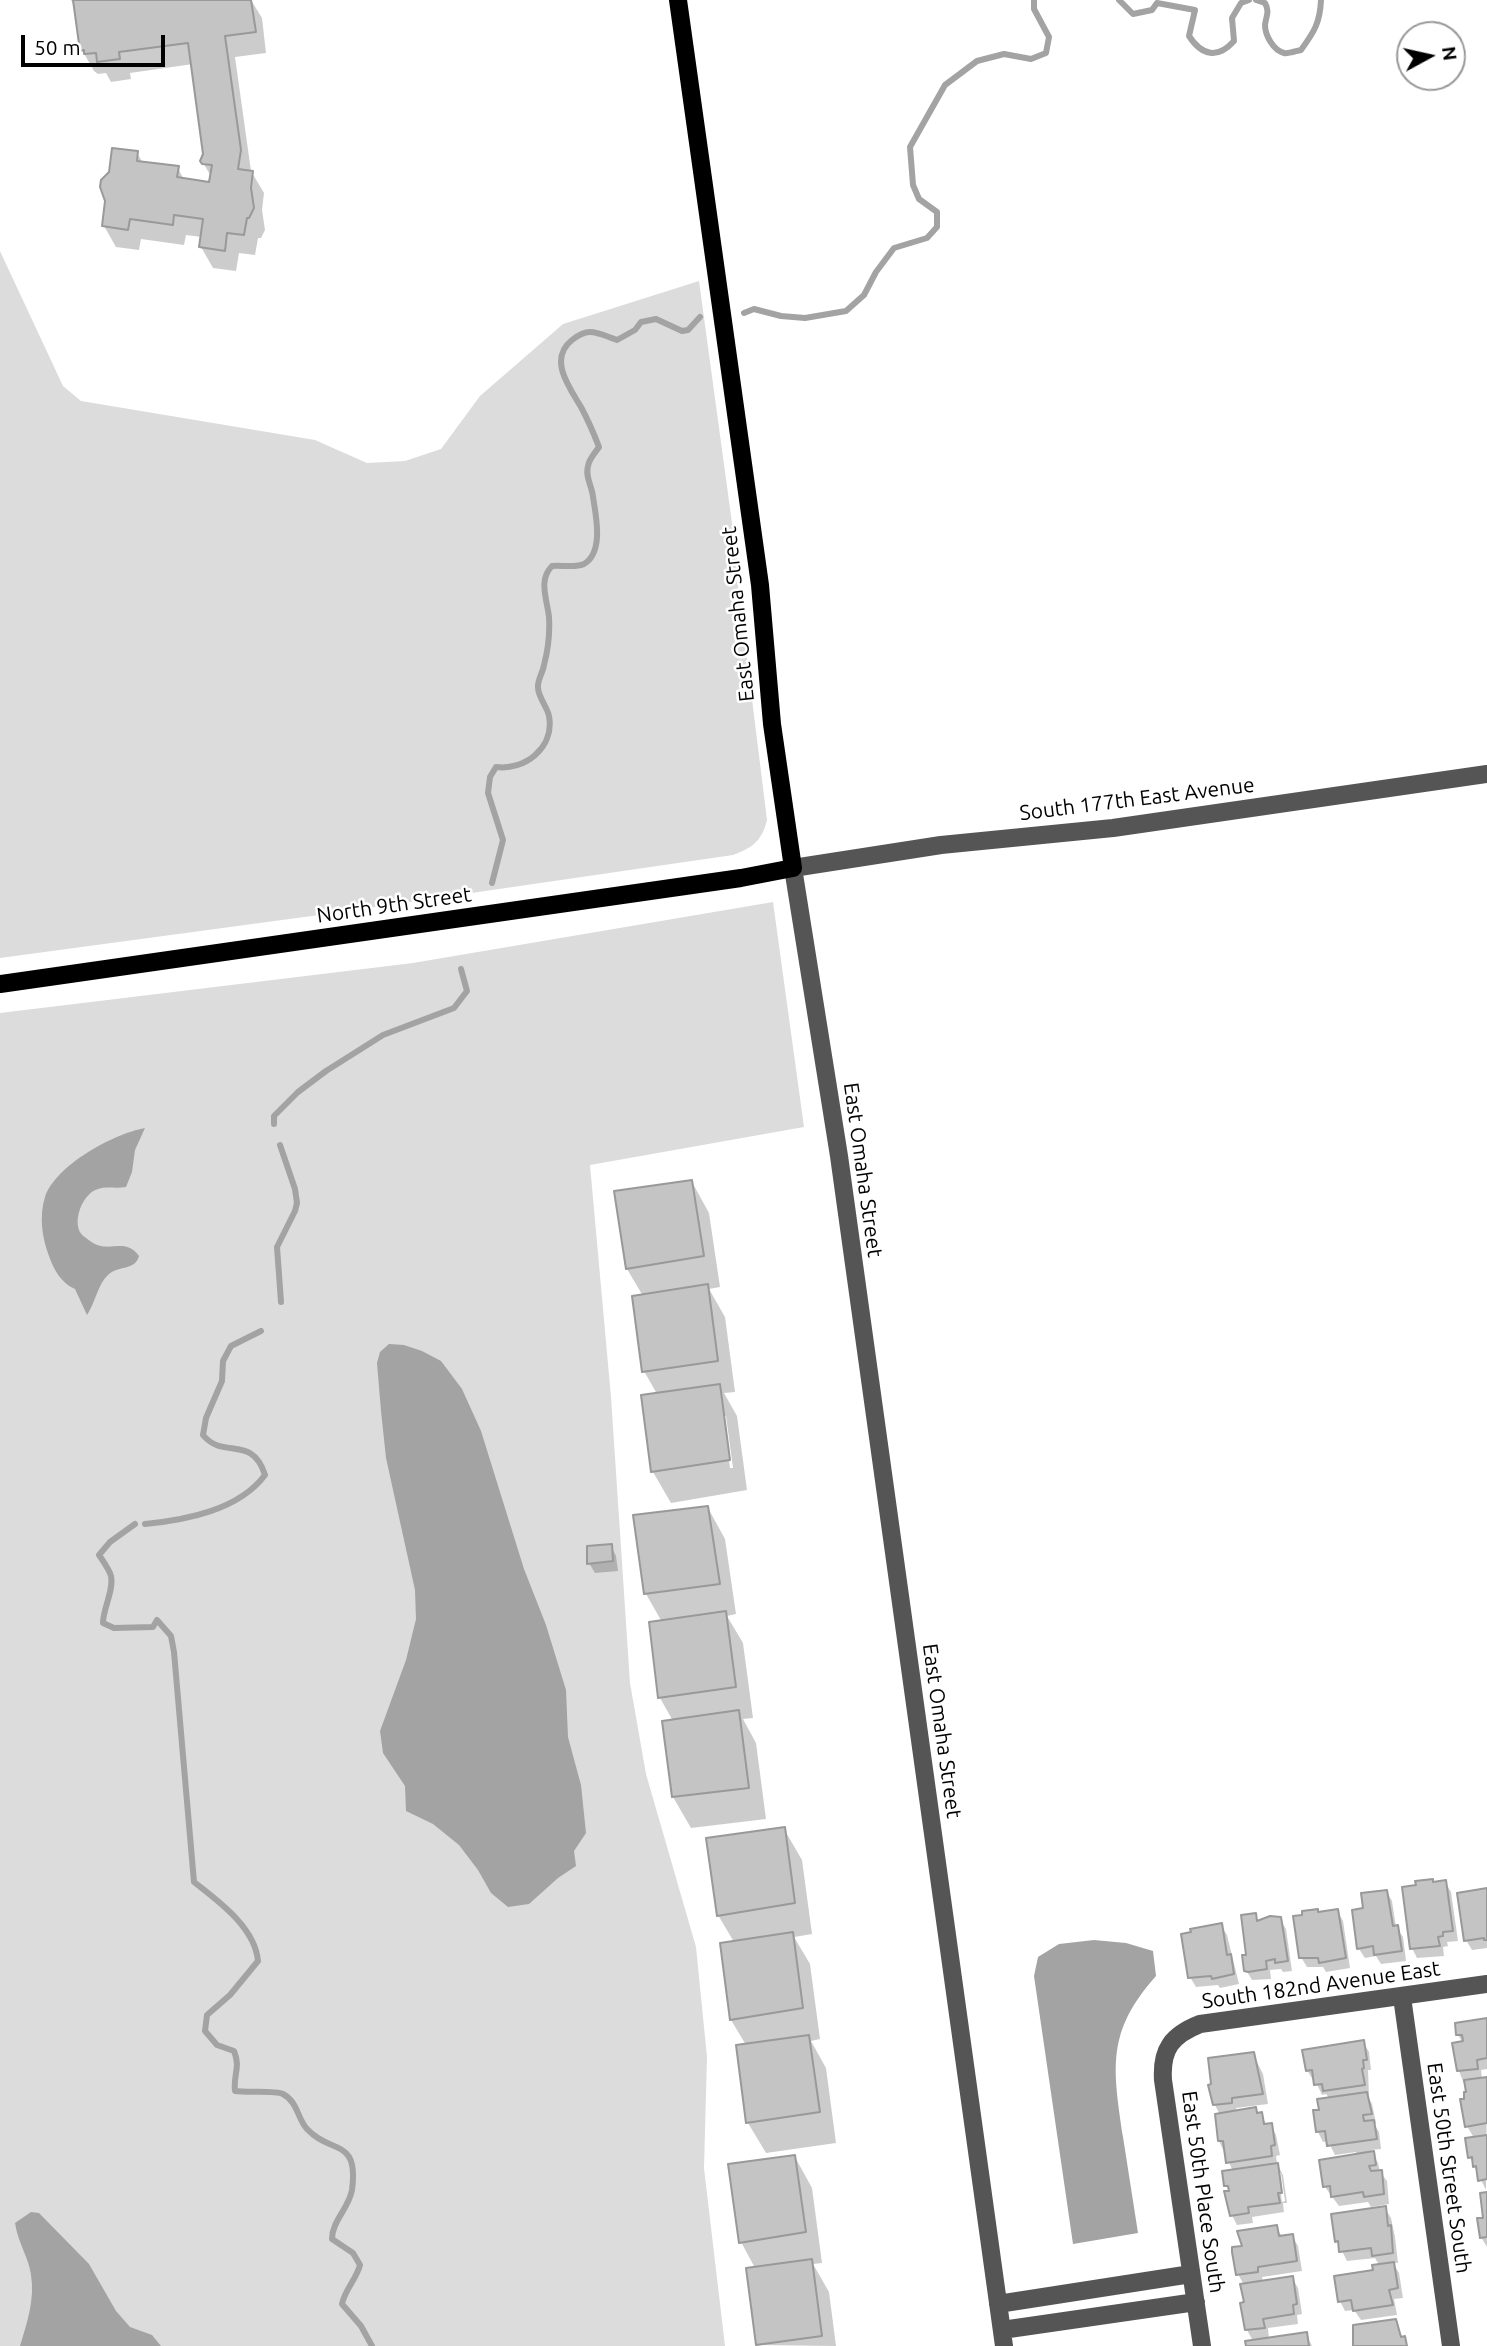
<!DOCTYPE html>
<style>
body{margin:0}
#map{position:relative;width:1487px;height:2346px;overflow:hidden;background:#fff;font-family:Ubuntu,sans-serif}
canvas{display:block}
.north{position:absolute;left:1396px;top:21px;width:70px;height:70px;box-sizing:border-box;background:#fff;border:2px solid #999;border-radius:50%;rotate:82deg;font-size:19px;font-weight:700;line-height:28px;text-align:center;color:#000}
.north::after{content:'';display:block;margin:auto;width:24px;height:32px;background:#000;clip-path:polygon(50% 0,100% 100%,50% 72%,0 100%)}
.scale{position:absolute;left:21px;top:35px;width:144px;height:32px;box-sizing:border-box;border:4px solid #000;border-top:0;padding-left:9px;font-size:21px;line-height:24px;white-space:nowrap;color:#000;-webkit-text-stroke:5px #fff;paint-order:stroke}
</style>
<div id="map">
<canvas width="1487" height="2346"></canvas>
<div class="north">N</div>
<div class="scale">50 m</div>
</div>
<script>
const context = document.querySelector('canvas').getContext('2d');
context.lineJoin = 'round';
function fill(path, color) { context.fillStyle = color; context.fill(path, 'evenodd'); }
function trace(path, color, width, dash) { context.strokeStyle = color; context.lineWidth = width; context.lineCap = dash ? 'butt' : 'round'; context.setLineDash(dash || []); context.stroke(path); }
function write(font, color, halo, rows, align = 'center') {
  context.font = font + ' Ubuntu,sans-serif'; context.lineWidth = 5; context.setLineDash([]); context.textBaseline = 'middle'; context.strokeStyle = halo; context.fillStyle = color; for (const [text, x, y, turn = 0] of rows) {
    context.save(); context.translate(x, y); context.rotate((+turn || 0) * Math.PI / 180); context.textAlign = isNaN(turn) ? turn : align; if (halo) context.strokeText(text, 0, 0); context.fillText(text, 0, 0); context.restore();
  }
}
const green = new Path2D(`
 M0 251 63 386 81 401 315 440 367 463 405 461 441 449 480 396 563 324 699 281 738 567 736 570 767 820C762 841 752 848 733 855L334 913 0 958Z
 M773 902 804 1127 590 1165 611 1397 630 1683 646 1774 696 1947 707 2057 704 2168 725 2346H0V1013L413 963Z`);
const water = new Path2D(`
 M145 1128 135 1150 132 1172 126 1187C116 1189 107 1186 98 1189 84 1193 74 1216 79 1230 80 1234 86 1238 90 1241 108 1255 124 1236 139 1256 135 1271 118 1265 108 1275 98 1284 95 1303 87 1315L75 1289C61 1283 54 1270 49 1256 42 1238 39 1216 45 1197 56 1165 113 1134 145 1128Z
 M389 1344 404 1345 422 1351 441 1361 462 1389 481 1431 524 1569 546 1625 566 1690 568 1737 581 1785 586 1833 574 1851 576 1866 558 1878 529 1904 508 1907 491 1893 478 1870 459 1845 433 1824 406 1811 405 1786 383 1753 380 1731 406 1660 416 1619 415 1590 386 1458 381 1411 377 1363 380 1352Z
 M1094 1940 1126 1943 1153 1951 1156 1976C1106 2032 1113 2068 1123 2137 1128 2169 1133 2201 1138 2233L1073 2244 1034 1976 1038 1957 1059 1944Z
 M31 2212 39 2213 89 2264 116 2311 130 2327 152 2335 161 2346H20C27 2323 35 2299 31 2275 29 2258 18 2243 15 2223Z`);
const shadow = new Path2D(`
 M71 0H251L262 18 266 53 235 57 251 171 264 193 262 210 265 230 261 238H258L255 255 239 253 236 271 213 268 201 247 202 237 186 235 184 245 141 239 139 250 116 247 104 226 137 153 143 163 178 168 184 180 211 184 212 178 202 161 205 154 193 64 130 73 131 79 111 82 106 73 98 74 94 71 82 50 76 9Z
 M692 1182 709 1213 720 1287 709 1289 725 1317 735 1392 724 1393 737 1416 747 1490 671 1503 653 1472 657 1394 644 1371 643 1296 627 1269 616 1193ZM723 1416H726L733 1468H730Z
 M708 1508 725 1539 736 1614 727 1616 743 1643 753 1718 743 1719 756 1743 766 1819 691 1828 673 1797V1721L660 1698 662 1622 646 1594Z
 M611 1546 616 1556 618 1571 595 1573 589 1563Z
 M784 1829 802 1860 812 1934 794 1937 810 1964 820 2039 811 2041 826 2068 836 2143 766 2153 748 2123 746 2045 731 2020 734 1942 718 1915Z
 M1445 1882 1451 1892 1458 1941 1447 1942 1448 1946 1443 1947 1444 1956 1417 1958 1412 1948Z
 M1487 1890V1948L1472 1950 1466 1940Z
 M1387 1892 1392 1901 1396 1927 1403 1937 1406 1961 1381 1964 1376 1956 1365 1958 1359 1949Z
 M1337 1911 1343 1921 1350 1968 1326 1972 1323 1967H1307L1301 1957Z
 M1255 1915 1259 1922 1280 1919 1286 1929 1292 1971 1283 1972 1281 1969 1270 1970 1271 1979 1252 1980 1246 1970Z
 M1221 1925 1227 1935 1239 1984 1220 1988 1218 1985 1196 1987 1190 1977Z
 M1487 2020V2069L1481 2070 1482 2079H1487L1486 2190 1470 2158 1467 2140 1474 2138 1467 2126 1468 2094 1459 2071 1463 2043 1458 2035Z
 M1363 2042 1369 2052 1371 2070H1368L1369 2095H1367L1372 2104 1376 2123 1374 2124 1379 2132 1381 2149 1371 2150 1378 2163 1380 2172 1387 2181 1389 2204 1371 2207 1368 2202 1339 2206 1325 2187 1321 2161 1356 2156V2152L1335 2155 1328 2141 1323 2142 1318 2132 1315 2112 1321 2111 1330 2099 1326 2094 1322 2095 1315 2080H1313L1307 2070Z
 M1253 2054 1263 2074 1268 2104 1236 2108 1237 2112 1255 2109 1258 2114H1261L1267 2126 1271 2125 1276 2135 1280 2155 1276 2156 1277 2164 1283 2175 1287 2203H1283L1284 2212 1252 2217 1253 2223 1237 2225 1232 2215 1230 2192 1226 2186 1233 2171 1219 2141 1220 2115 1215 2105ZM1278 2173H1281L1285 2201 1282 2202Z
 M795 2157 812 2188 822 2263 813 2264 829 2292 836 2346 758 2345 755 2268 741 2242Z
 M1487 2194V2247L1481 2237Z
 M1385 2208 1391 2218 1395 2237 1398 2263H1393L1399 2273 1403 2298 1394 2299 1397 2315 1361 2320 1354 2310 1345 2311 1340 2301 1379 2265 1375 2258 1347 2261 1337 2241Z
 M1276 2227 1283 2238 1292 2236 1298 2246 1302 2271 1262 2277 1263 2282 1292 2278 1298 2288 1302 2314 1297 2315 1298 2324 1268 2328 1269 2339 1306 2334 1312 2346H1247L1253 2341 1247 2330 1244 2285 1238 2274 1244 2248Z`);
const stream = new Path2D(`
 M1119 0 1133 14 1152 10 1157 3 1195 10 1189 36C1202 56 1218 59 1234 41L1232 18 1241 3 1249 0
 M1256 0 1265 3C1270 12 1266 16 1265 25 1265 35 1273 50 1284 53 1288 54 1296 51 1301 50 1314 32 1320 23 1321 0
 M744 313 754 309 781 316 805 318 846 311 864 295 876 272 894 248 927 238 937 227V212L919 199 913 185 910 147 945 85 977 61 1004 54 1031 59 1046 53 1049 37 1034 9V0
 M492 883 503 840 488 793 490 777 496 767C524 771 555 748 549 716 547 706 537 696 538 686 538 679 543 672 544 665 548 650 550 633 549 617 547 599 538 580 552 566 561 565 576 568 584 564 604 552 596 516 593 497 592 486 585 477 588 466 589 459 595 453 599 447 594 434 588 420 581 407 569 387 548 359 572 340 589 326 597 333 617 340L635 330 641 322 656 319 682 331 688 330 700 317
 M274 1124V1116L298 1092 326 1071 383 1035 454 1008 467 991 461 969
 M280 1145 295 1189 297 1203 295 1211 277 1247 281 1302
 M135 1524 110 1542 99 1555C103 1561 109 1569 111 1576 114 1591 103 1608 103 1623L114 1628 153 1627 157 1620 171 1636 174 1652 194 1882C218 1901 255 1927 258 1961L230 1995 207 2015 205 2031 217 2045 234 2051C241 2068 233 2074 235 2091 247 2093 275 2090 283 2094 298 2102 297 2118 307 2129 331 2155 359 2137 352 2190 349 2208 332 2221 332 2239L353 2253 360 2265C356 2280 345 2289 342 2304L361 2326 372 2346
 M145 1524C186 1520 239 1510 265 1475 252 1434 223 1460 203 1435L206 1418 222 1381 223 1361 231 1346 261 1331`);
const building = new Path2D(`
 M73 0H251L256 32 225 36 241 150 238 169 253 171 251 188 254 208 249 218H247L244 235 227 233 225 251 199 247 203 219 174 215 173 225 130 219 128 230 102 226 105 201 100 187 101 180 109 172 112 148 138 151 137 161 179 166 177 177 209 182 212 165 202 164 200 161 203 154 188 43 119 52 120 59 97 62 96 53 84 54V50L80 51Z
 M692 1180 704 1256 626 1269 614 1191Z
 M708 1284 718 1361 642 1372 632 1296Z
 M720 1384 730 1460 651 1472 641 1395Z
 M708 1506 720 1584 644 1594 633 1515Z
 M612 1544 613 1561 587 1564V1546Z
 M726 1611 736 1687 658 1698 649 1622Z
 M739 1710 749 1788 672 1797 662 1721Z
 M785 1827 795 1903 717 1916 706 1838Z
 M1433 1879V1882L1446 1880 1453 1931 1443 1932V1936L1438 1937 1440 1946 1410 1949 1402 1887 1416 1885 1415 1881Z
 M1487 1888V1940H1484V1938L1464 1941 1457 1893Z
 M1387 1890 1393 1926 1398 1925 1402 1951 1374 1955 1373 1946 1357 1949 1352 1910 1363 1908 1361 1893Z
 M1318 1909V1912L1338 1909 1346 1958 1319 1963 1318 1958H1299L1293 1916 1302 1915V1911Z
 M1256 1913 1257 1921 1270 1916 1281 1917 1288 1961 1275 1963V1959L1266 1961 1267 1969 1248 1972 1244 1971 1242 1955H1246L1241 1915Z
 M1222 1923 1227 1955 1231 1954 1234 1974 1212 1979 1211 1976 1188 1978 1181 1934 1191 1932 1190 1929Z
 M793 1932 803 2008 730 2020 720 1943Z
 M1487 2018V2058L1477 2060 1478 2069 1457 2071 1452 2043 1463 2041 1462 2035H1456L1455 2023Z
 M809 2035 820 2112 746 2123 736 2045Z
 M1364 2040 1367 2060H1363L1364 2068 1362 2069 1365 2085 1323 2091 1322 2084 1314 2085 1312 2070 1306 2071 1302 2050Z
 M1254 2052 1263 2094 1232 2098V2103L1213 2105 1208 2085 1211 2084 1208 2058Z
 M1487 2077V2123L1465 2127 1460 2099H1464V2092H1466L1464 2080Z
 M1367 2092 1372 2114 1363 2115 1364 2121 1374 2120 1377 2139 1327 2146 1325 2131 1316 2132 1313 2110H1319L1317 2099Z
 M1256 2107 1257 2113 1262 2112 1264 2124 1272 2123 1275 2145 1271 2146 1272 2156 1226 2163 1223 2141H1218L1215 2114Z
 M1487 2135V2179L1478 2181 1476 2166 1473 2167 1472 2157 1468 2158 1465 2138Z
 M1374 2151 1376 2165 1369 2166 1371 2171 1382 2170 1384 2194 1364 2197 1363 2192 1331 2197 1330 2186 1323 2187 1319 2160Z
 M795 2155 806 2232 739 2243 728 2164Z
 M1278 2163 1282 2193H1278L1280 2203 1248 2207 1249 2213 1230 2216 1224 2191H1229L1228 2186H1224L1222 2171Z
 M1487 2192V2237L1480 2238 1477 2218H1483L1480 2193Z
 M1386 2206 1388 2226 1391 2225 1393 2253 1372 2256 1371 2248 1339 2252 1338 2241 1335 2242 1331 2214Z
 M1277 2225 1279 2236 1293 2234 1297 2261 1258 2267V2272L1236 2275 1232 2252V2247L1242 2246 1237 2231Z
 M812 2259 822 2336 756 2345 746 2268Z
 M1394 2262 1398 2288 1389 2290 1393 2305 1353 2311 1351 2300 1338 2302 1334 2276 1373 2270 1372 2265Z
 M1293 2276 1297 2304 1293 2305 1294 2314 1263 2319 1265 2328 1245 2330 1240 2303 1244 2302 1240 2284Z
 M1396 2319 1401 2337 1405 2336 1407 2346H1353V2325Z
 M1307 2332 1309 2346H1246L1245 2341Z`);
const minor = new Path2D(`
 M1402 1997 1451 2346
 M998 2304 1191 2274
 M1002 2330 1196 2302
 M1004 2346 839 1156 793 868 941 845 1113 828 1487 774
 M1202 2346 1163 2080C1161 2049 1172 2035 1200 2024L1487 1984`);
const major = new Path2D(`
 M0 984 741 878 793 868 772 724 760 585 678 0`);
const streetNames = [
 ["East Omaha Street",738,614,-96],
 ["South 177th East Avenue",1137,799,-7],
 ["North 9th Street",394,905,-8],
 ["East Omaha Street",863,1170,82],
 ["East Omaha Street",942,1731,82],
 ["South 182nd Avenue East",1321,1985,-8],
 ["East 50th Street South",1449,2168,82],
 ["East 50th Place South",1203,2192,82]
];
fill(green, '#dcdcdc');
fill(water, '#a3a3a3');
fill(shadow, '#0003');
trace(stream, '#a3a3a3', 6);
fill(building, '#c4c4c4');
trace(building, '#999', 2);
trace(minor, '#555', 18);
trace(major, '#000', 18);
write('21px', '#000', '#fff', streetNames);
</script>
